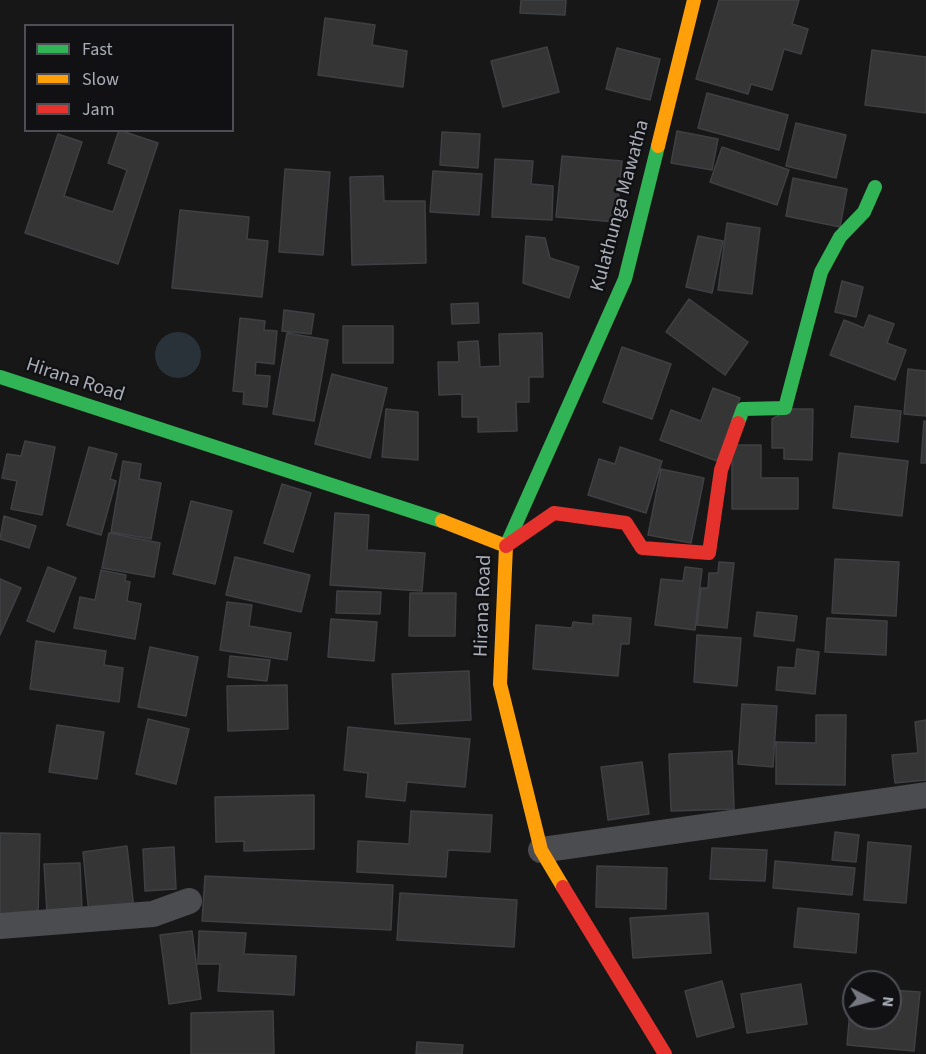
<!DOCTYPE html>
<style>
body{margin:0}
#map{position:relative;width:926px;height:1054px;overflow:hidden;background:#171717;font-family:"Source Sans 3",sans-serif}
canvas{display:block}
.legend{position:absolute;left:24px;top:24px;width:210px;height:108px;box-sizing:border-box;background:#111113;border:2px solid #4d4f55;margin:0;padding:8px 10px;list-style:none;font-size:18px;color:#a8adb8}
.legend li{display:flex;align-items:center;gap:12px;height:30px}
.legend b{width:30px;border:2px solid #4d4f55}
.north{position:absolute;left:842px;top:970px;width:60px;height:60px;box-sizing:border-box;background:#111113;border:2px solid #4d4f55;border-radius:50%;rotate:96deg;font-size:16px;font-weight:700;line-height:24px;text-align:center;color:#a8adb8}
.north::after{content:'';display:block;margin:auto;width:21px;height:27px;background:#757880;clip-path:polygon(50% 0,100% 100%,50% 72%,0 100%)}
</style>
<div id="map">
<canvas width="926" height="1054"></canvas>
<ul class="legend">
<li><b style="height:8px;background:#30b455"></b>Fast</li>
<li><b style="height:8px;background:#ff9f0a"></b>Slow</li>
<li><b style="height:8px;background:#e5322d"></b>Jam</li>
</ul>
<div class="north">N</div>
</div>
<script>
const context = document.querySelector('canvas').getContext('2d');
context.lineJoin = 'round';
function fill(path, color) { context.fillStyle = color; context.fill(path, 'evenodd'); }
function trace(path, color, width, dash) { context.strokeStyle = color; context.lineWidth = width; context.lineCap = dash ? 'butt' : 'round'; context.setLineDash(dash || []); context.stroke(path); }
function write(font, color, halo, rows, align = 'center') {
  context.font = font + ' "Source Sans 3",sans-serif'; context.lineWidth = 5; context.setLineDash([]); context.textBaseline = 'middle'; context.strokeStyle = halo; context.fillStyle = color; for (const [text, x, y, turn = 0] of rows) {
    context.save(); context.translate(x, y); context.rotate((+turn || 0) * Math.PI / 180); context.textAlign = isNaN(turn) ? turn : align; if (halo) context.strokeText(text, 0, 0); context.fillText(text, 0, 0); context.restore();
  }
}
const water = new Path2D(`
 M155 355a23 23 0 1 1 46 0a23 23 0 1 1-46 0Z`);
const building = new Path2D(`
 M521 0H566L565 15 520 13Z
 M719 0H799L792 24 808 29 801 54 784 49 772 90 751 84 748 94 696 79Z
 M325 18 375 25 372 45 407 51 403 87 318 75Z
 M547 47 559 92 503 107 491 61Z
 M617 48 660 59 650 100 606 89Z
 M872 50 926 57V113L865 105Z
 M707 93 788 115 779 150 698 128Z
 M796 123 846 135 836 178 786 166Z
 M119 130 158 143 118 264 25 233 58 134 82 142 64 196 113 212 127 170 108 163Z
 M677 131 718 139 712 170 671 163Z
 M442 132 480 134 478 168 440 165Z
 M722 147 789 170 777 205 710 182Z
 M562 156 622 161 616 222 556 217Z
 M495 159 533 161 531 184 553 186 552 220 492 217Z
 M285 169 330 172 323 255 279 252Z
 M433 171 482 174 479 215 430 212Z
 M383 176 384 201H425L426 263 352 265 350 177Z
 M793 178 847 189 840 227 786 216Z
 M180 210 249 217 247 239 268 241 262 297 172 288Z
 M727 223 760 228 752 294 718 290Z
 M526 236 545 238 550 258 579 267 569 298 523 283Z
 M698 236 723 241 712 293 686 287Z
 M842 281 863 287 856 317 835 312Z
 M689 299 748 342 725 375 666 332Z
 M478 303 479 323 452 324 451 304Z
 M284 310 314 314 311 334 282 331Z
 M869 315 894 324 887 343 906 350 895 380 830 355 844 320 864 328Z
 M240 318 265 321 264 330 277 331 274 364 256 362 255 375 270 376 267 407 243 404 244 392 233 391Z
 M343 326H393V363H343Z
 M287 333 328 340 314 421 273 414Z
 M542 333 543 377H529V402H516L517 431 478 432V417H462V394L439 395 438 362H459L458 342 478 341 480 367 500 366 499 334Z
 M622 347 671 364 652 419 603 402Z
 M908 369 926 371V416L904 414Z
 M332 374 387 388 370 458 315 444Z
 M713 388 740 398 717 461 660 440 671 410 701 421Z
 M855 406 901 411 898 442 851 437Z
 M386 409 418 412V460L382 457Z
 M790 409H813L812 460 784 459V448H772V419Z
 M924 421H926V463H921Z
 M25 441 55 447 42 515 11 509 17 481 2 478 7 454 21 456Z
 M732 445H761V478H798V509H732Z
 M89 447 117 454 110 479 116 481 101 535 67 525Z
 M620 447 662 461 646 513 588 495 599 459 615 464Z
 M839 453 908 461 902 516 833 508Z
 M123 461 141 464 139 479 161 483 151 539 111 532Z
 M661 469 704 478 691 543 648 535Z
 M282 484 311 493 293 552 264 543Z
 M191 501 232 511 215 584 173 574Z
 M335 513 369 515 367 550 425 553 422 591 330 585Z
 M4 516 36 526 29 548 0 539Z
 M109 533 160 543 154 577 102 568Z
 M235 557 310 575 301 612 226 595Z
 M835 559 899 562 896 616 832 613Z
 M719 562 734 563 727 628 697 625 701 588H708L709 573H718Z
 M48 567 76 578 54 632 27 621Z
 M685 567 702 569 695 630 655 625 661 579 683 581Z
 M101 570 126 575 125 581 130 582 127 601 141 604 135 639 74 628 80 597 95 600Z
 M0 579 21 588 0 635Z
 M337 591 381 592 380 614 336 613Z
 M410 593H456L455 636H409Z
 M227 602 252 605 249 626 291 633 287 660 220 650Z
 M757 612 797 616 794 641 754 636Z
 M593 615 631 618 629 644H621L618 676 533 669 536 625 572 628 573 622 593 624Z
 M827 618 887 621 886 655 825 652Z
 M331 619 377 622 374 661 328 657Z
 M697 635 741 638 737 686 694 682Z
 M36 641 106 651 104 665 123 668 119 702 30 689Z
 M150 647 198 657 186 716 138 707Z
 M797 649 819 652 815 694 776 690 778 667 795 668Z
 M230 656 270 660 267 681 228 677Z
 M469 671 471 720 395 724 392 674Z
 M287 685 288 729 228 731 227 686Z
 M742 704 777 706 773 767 738 764Z
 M816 715H846L845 785 776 784V742L816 743Z
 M148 719 189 729 176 784 136 774Z
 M926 720V780L895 783 892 755 918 753 915 722Z
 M57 725 104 732 97 779 49 772Z
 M348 727 470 739 465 787 407 782 405 801 366 797 368 773 344 770Z
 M732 751 734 809 671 811 669 754Z
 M642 762 649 814 608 820 601 767Z
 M314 795V849L244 851V841L216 842 215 797Z
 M411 811 492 815 490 852 448 850 446 877 357 872 358 841 409 844Z
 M835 832 859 835 856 862 832 860Z
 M0 833 40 834 38 918 0 917Z
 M868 842 911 846 906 903 864 900Z
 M127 846 134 909 89 914 83 852Z
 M174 847 176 889 145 891 143 849Z
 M712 848 767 850 765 881 710 879Z
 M775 861 855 868 852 895 773 888Z
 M80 863 82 911 47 913 44 864Z
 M597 866 667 868 666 909 596 907Z
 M205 876 393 885 391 930 202 921Z
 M400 893 517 900 514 947 397 940Z
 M798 908 859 914 856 953 794 947Z
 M708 913 711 953 633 958 630 918Z
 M192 931 201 999 169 1004 160 935Z
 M199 931 246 933 244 954 296 956 294 995 218 991 220 964H198Z
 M722 981 734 1027 697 1037 685 991Z
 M801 984 807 1024 747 1033 741 994Z
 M852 986 854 987V1018H890V990L920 992 914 1051 847 1045Z
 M273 1011 274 1054H191V1013Z
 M417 1042 463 1045 462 1054H416Z`);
const street = new Path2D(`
 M541 850 926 795
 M0 926 153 914 189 901`);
const fast = new Path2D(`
 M0 377 442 521
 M738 423 743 409 785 408 821 272 840 237 864 212 875 187
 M506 546 625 279 658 146`);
const slow = new Path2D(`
 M658 146 694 0
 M442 521 506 546 500 684 541 850 563 887`);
const jam = new Path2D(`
 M506 546 554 513 626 523 642 548 709 553 721 470 738 423
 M563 887 665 1054`);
const streetNames = [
 ["Kulathunga Mawatha",621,206,-75],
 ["Hirana Road",75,381,18],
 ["Hirana Road",484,606,-88]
];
fill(water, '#2a3239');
fill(building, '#353536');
trace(building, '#3f4043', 1.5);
trace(street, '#4b4c50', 26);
trace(fast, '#30b455', 14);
trace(slow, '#ff9f0a', 14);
trace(jam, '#e5322d', 14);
write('20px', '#a8adb8', '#111113', streetNames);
</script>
